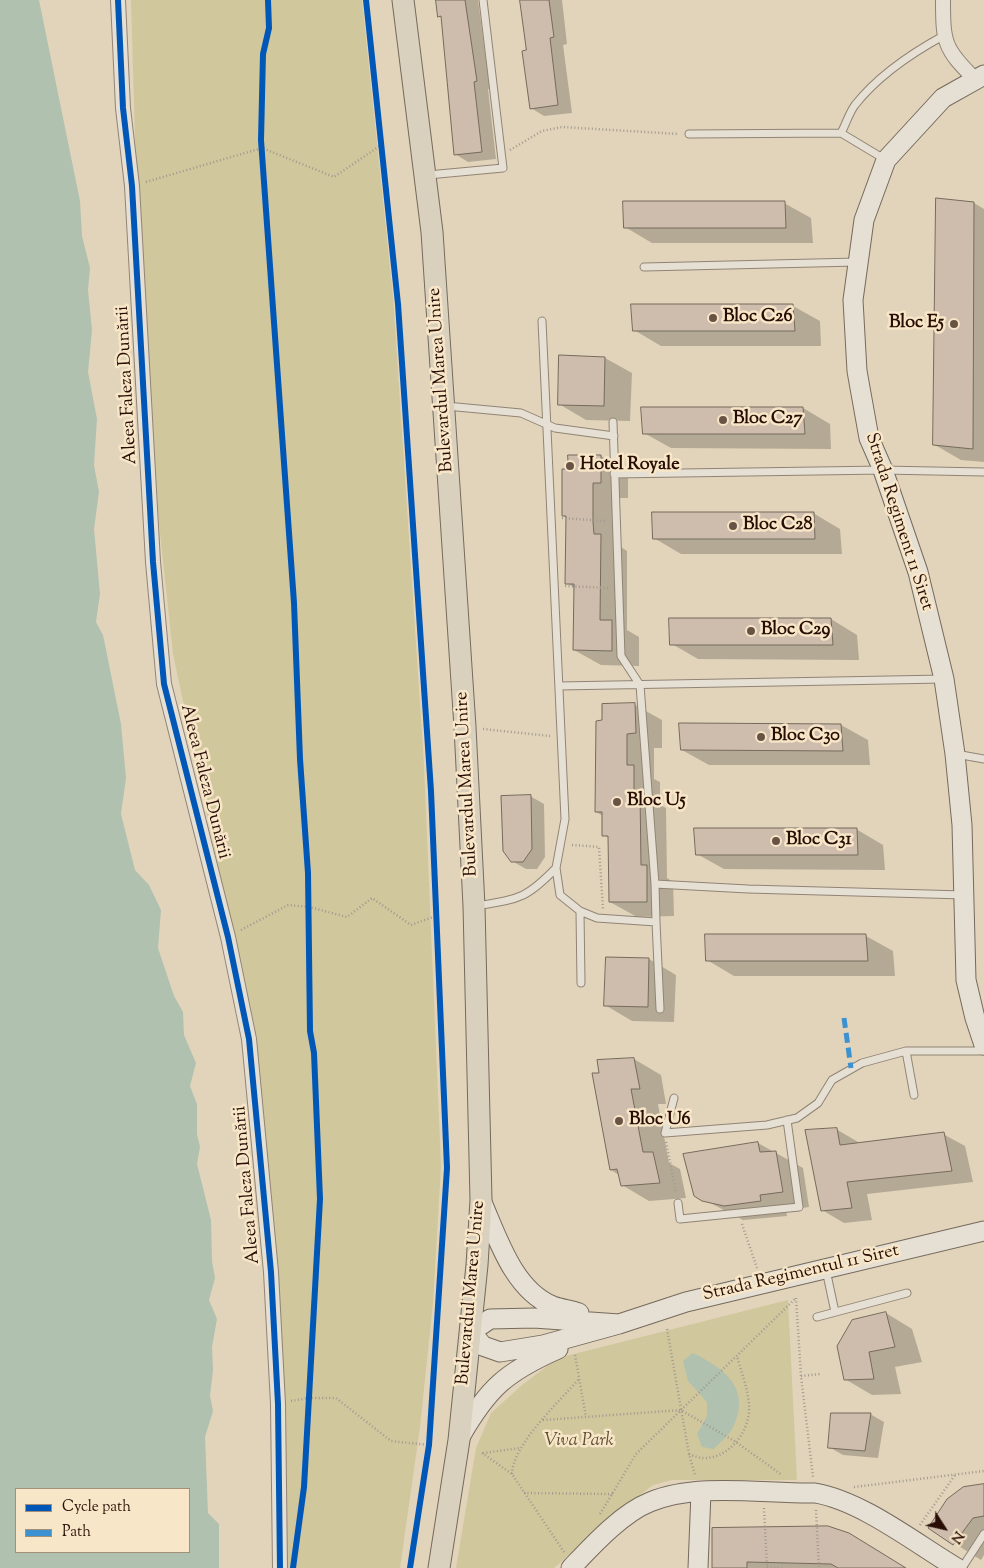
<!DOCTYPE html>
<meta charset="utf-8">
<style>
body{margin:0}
#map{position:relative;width:984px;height:1568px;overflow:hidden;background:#e2d4ba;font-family:"Sorts Mill Goudy",serif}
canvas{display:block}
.legend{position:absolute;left:15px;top:1488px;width:175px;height:65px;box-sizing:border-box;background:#f7e6c7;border:1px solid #a48f79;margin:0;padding:6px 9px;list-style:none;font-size:15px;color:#280d04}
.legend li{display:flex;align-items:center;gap:10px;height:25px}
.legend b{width:25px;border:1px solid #a48f79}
.north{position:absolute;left:919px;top:1503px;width:50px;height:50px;-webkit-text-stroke:4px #f7e6c7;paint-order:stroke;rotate:125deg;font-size:14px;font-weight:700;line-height:20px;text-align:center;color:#280d04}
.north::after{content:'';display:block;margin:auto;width:18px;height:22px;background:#280d04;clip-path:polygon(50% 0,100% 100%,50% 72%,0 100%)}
</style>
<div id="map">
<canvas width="984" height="1568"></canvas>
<ul class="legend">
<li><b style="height:6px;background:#0057b8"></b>Cycle path</li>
<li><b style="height:6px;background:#3c92d1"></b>Path</li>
</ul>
<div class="north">N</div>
</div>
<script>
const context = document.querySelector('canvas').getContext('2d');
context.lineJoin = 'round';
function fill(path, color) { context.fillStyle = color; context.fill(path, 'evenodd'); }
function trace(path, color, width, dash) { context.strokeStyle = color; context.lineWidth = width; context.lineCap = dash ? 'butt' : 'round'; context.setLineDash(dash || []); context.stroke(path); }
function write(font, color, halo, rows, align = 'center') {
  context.font = font + ' "Sorts Mill Goudy",serif'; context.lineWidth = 5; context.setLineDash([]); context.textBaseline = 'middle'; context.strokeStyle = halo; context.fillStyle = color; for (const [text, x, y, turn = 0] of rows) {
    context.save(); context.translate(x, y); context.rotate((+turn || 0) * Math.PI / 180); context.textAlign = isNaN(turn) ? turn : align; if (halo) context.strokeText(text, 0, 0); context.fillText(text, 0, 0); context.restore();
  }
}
const green = new Path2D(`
 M131 0H362L393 296 424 765 441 1166 433 1303 420 1427 400 1568H280L282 1492 241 975 173 654 159 523 136 172Z
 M788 1300 797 1480H672L653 1485 612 1517 554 1568H456L476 1448 491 1413 522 1385 558 1358Z`);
const water = new Path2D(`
 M0 0H39L80 201 82 236 90 268 88 290 92 330 88 372 97 419 94 465 99 492 94 529 100 594 96 622 103 635 121 724 126 778 121 814 135 870 149 885 161 910 158 948 174 996 183 1012 184 1035 196 1063 190 1086 197 1104V1134L200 1147 197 1164 211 1220 212 1261 215 1278 209 1300 217 1319 212 1347 213 1370 210 1396 213 1411 205 1437 208 1513 219 1524V1568H0ZM189 1489V1552H16V1489Z
 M693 1353C723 1368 751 1387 734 1425 731 1434 720 1442 714 1449L702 1447 697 1434 707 1416V1402L688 1381 683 1361Z`);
const shadow = new Path2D(`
 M437 0H478L490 89H488L496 159 468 162 455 154 442 18 439 16Z
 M521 0H562L567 44 563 45 572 113 544 116 531 108 528 51Z
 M784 203 811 218 813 243H652L625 227Z
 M974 203 984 209V462L961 460 935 445Z
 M793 306 820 321 821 346H661L634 330Z
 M605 358 632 373 630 421 586 420 559 404Z
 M803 408 830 424 831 449 671 448 644 433Z
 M601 456 628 472V498H619L621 547 627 551V630L639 637V666L601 665 574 650 575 588 567 583V518L563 516 569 470Z
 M813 513 840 529 842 554H681L654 538Z
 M831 619 857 635 859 660 698 659 672 644Z
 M603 705H635L662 720V748H654V779L660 782V805L666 808 667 878 673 882 674 916 637 917 610 902 609 838 604 835 603 816 596 812Z
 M681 725H841L868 740 870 765H709L682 750Z
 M530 796 544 804 545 857 537 869H526L512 861Z
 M856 829 883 845 885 870 724 869 697 854Z
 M706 935 866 936 893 951 895 976H734L707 960Z
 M649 959 676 975 674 1022 632 1021 605 1005Z
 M634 1059 661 1075 666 1104H658L669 1163 680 1169 686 1198 649 1201 622 1185 619 1175 611 1170Z
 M836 1129 858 1142V1144L943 1134 965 1146 973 1182 867 1194 872 1220 844 1223 822 1210Z
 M758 1143 803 1168 809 1207 786 1210 787 1216 743 1220 695 1195Z
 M886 1313 912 1329 922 1362 895 1367 901 1394 872 1395 845 1379Z
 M870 1414 884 1422 878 1458 843 1455 829 1447Z
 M984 1485V1555L981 1560 930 1528Z
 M713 1529 905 1568H713Z`);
const building = new Path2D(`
 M436 0H465L477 81 474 82 482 152 454 155 441 16 438 17Z
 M520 0H549L554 37 550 38 558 105 530 109 522 51 526 50Z
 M936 198 974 202 973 449 933 445Z
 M623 201H785L786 228H624Z
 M631 304H793L795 331H633Z
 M559 355 605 357 604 406 558 405Z
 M641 407H803L805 434H643Z
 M568 455H601V483H593V522L594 534H601L600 620H612V651L573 650 574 584H565L566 516H562V469H568Z
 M652 512H814L815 539H653Z
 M669 618H831L833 645H670Z
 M635 703 636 733 627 734V765H634V791H640L641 865H647V902H609L608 836H602V812H595L596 721 602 720V704Z
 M679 723 841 724 843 751 681 750Z
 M531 795 532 849 523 862H511L503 851 501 796Z
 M694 828H857L858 855H696Z
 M705 934H866L868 961H706Z
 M606 957 649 958 648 1007 604 1006Z
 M634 1058 640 1089H631L643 1152H653L660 1183 621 1186 617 1169 610 1170 592 1073H599L597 1060Z
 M837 1128 840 1145 944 1132 952 1171 847 1182 852 1208 821 1211 805 1130Z
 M758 1142 760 1152 776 1151 783 1192 760 1195 761 1201 724 1206 702 1201 694 1196 683 1154Z
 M886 1312 895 1347 869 1352 874 1379 844 1380 837 1346 852 1320Z
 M831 1413H871L865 1451 828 1448Z
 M984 1484V1516L973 1518 953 1545 928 1528 947 1499 963 1487Z
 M828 1526 849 1533 906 1568H838L831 1564 747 1562V1568H712V1528Z`);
const path = new Path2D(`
 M510 150 542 131 562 127 679 134
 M146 182 262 148 334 177 381 145
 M562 518 606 521
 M565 586 609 588
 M483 729 550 736
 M572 845 599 847 603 909
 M241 930 288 905 309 907 347 917 372 898 411 925 436 916
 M666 1142 676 1193
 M742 1224 757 1268
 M796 1298 801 1376 813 1477
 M667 1329 689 1454 695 1475
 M575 1355 586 1417
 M801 1376 820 1374
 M291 1401 308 1398H336L391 1441 429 1445
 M543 1420 681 1410 736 1442 782 1475
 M482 1453 512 1474 564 1552
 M483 1453 520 1448
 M689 1454C694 1456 699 1458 704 1458 731 1458 751 1429 749 1405 748 1388 741 1372 737 1356
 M512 1474C513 1444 559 1402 579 1379
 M854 1487 984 1471
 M524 1493 613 1494
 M764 1508 767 1568
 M816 1510 819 1568
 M600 1514 636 1454 796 1298
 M920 1525 955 1475
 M767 1567 782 1568`);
const lane = new Path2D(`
 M841 133C846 124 849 113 855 105 877 77 912 53 943 36
 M689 134 841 133 886 160
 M428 175 503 168 483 0
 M644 267 857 262
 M542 321 565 819 556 868 560 895 580 911 597 918 656 922 655 884 748 889 964 895
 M446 406 521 413 555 428 614 436
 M613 422 621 656 640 685 655 884
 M614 474 883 470 984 472
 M559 686 944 679
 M956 754 984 759
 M476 906C519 899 526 899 556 868
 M580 911 581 983
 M656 922 660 1009
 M906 1051 914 1095
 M674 1098 665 1133 767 1125 797 1118 818 1103 832 1080 862 1063 906 1051H984
 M678 1203 680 1219 799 1207 787 1120
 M826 1270 835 1312
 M817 1317 907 1293
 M962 1568 984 1534`);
const street = new Path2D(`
 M118 0 123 108 132 186 153 562 164 684 228 937 249 1039 271 1272 278 1404 280 1568
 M943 0C943 42 944 49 975 79`);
const secondary = new Path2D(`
 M984 75 943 98 886 160 864 220 853 300 857 371 869 438 883 470 918 572 944 679 955 754 962 825 966 980 975 1018 984 1045
 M481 1200C497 1236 513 1290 553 1306 561 1309 571 1310 579 1313
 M619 1324 534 1318 490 1319 471 1332 483 1346 500 1352 543 1345 619 1324 686 1302 984 1231
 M460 1437C488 1388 506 1372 558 1349
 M571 1568C592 1546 622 1513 650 1502 698 1482 764 1494 815 1493 862 1501 915 1543 957 1568
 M698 1568 701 1492`);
const primary = new Path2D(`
 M403 0 432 232 465 727 474 906 481 1200 477 1265 459 1440 439 1568`);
const quiet = new Path2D(`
 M844 1018 851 1068`);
const cycleway = new Path2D(`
 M118 0 123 108 132 186 153 562 164 684 228 937 249 1039 271 1272 278 1404 280 1568
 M268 0 269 28 263 54 261 140 294 603 300 759 308 873 310 1031 314 1053 320 1199 304 1487 293 1568
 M366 0 398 304 431 791 447 1168 429 1445 410 1568`);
const markers = [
 [713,318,5,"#695344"],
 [954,324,5,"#695344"],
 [723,420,5,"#695344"],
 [570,466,5,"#695344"],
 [733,526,5,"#695344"],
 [751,631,5,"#695344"],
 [761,737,5,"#695344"],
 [617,802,5,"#695344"],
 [776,841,5,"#695344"],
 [619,1121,5,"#695344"]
];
const poiNames = [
 ["Bloc C26",723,318],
 ["Bloc E5",944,324,"right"],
 ["Bloc C27",733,420],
 ["Hotel Royale",580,466],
 ["Bloc C28",743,526],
 ["Bloc C29",761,631],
 ["Bloc C30",771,737],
 ["Bloc U5",627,802],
 ["Bloc C31",786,841],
 ["Bloc U6",629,1121]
];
const streetNames = [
 ["Bulevardul Marea Unire",442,380,-94],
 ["Aleea Faleza Dunării",128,385,-93],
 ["Strada Regiment 11 Siret",898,522,72],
 ["Aleea Faleza Dunării",204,782,76],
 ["Bulevardul Marea Unire",468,784,-93],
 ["Aleea Faleza Dunării",248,1185,-95],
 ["Strada Regimentul 11 Siret",801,1274,-13],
 ["Bulevardul Marea Unire",472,1293,-85]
];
const parkNames = [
 ["Viva Park",579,1442]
];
fill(green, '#d0c79c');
fill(water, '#b0c1b0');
fill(shadow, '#0003');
fill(building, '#cebdac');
trace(building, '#756a5c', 1);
trace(lane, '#908475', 9);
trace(street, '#908475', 16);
trace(secondary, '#756a5c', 21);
trace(primary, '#756a5c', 23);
trace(path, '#a1998f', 2.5, [1, 2.5]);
trace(lane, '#e6dfd3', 7);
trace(street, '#e6dfd3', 14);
trace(secondary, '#e6dfd3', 19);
trace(primary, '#dad0be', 21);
trace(quiet, '#3c92d1', 5, [10, 5]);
trace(cycleway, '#0057b8', 6);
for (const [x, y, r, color] of markers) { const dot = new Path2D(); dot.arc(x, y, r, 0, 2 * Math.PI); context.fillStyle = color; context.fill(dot); trace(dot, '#f7e6c7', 2); }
write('bold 18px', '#280d04', '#f7e6c7', poiNames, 'left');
write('18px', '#280d04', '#f7e6c7', streetNames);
write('italic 18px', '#5e4a31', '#f7e6c7', parkNames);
</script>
